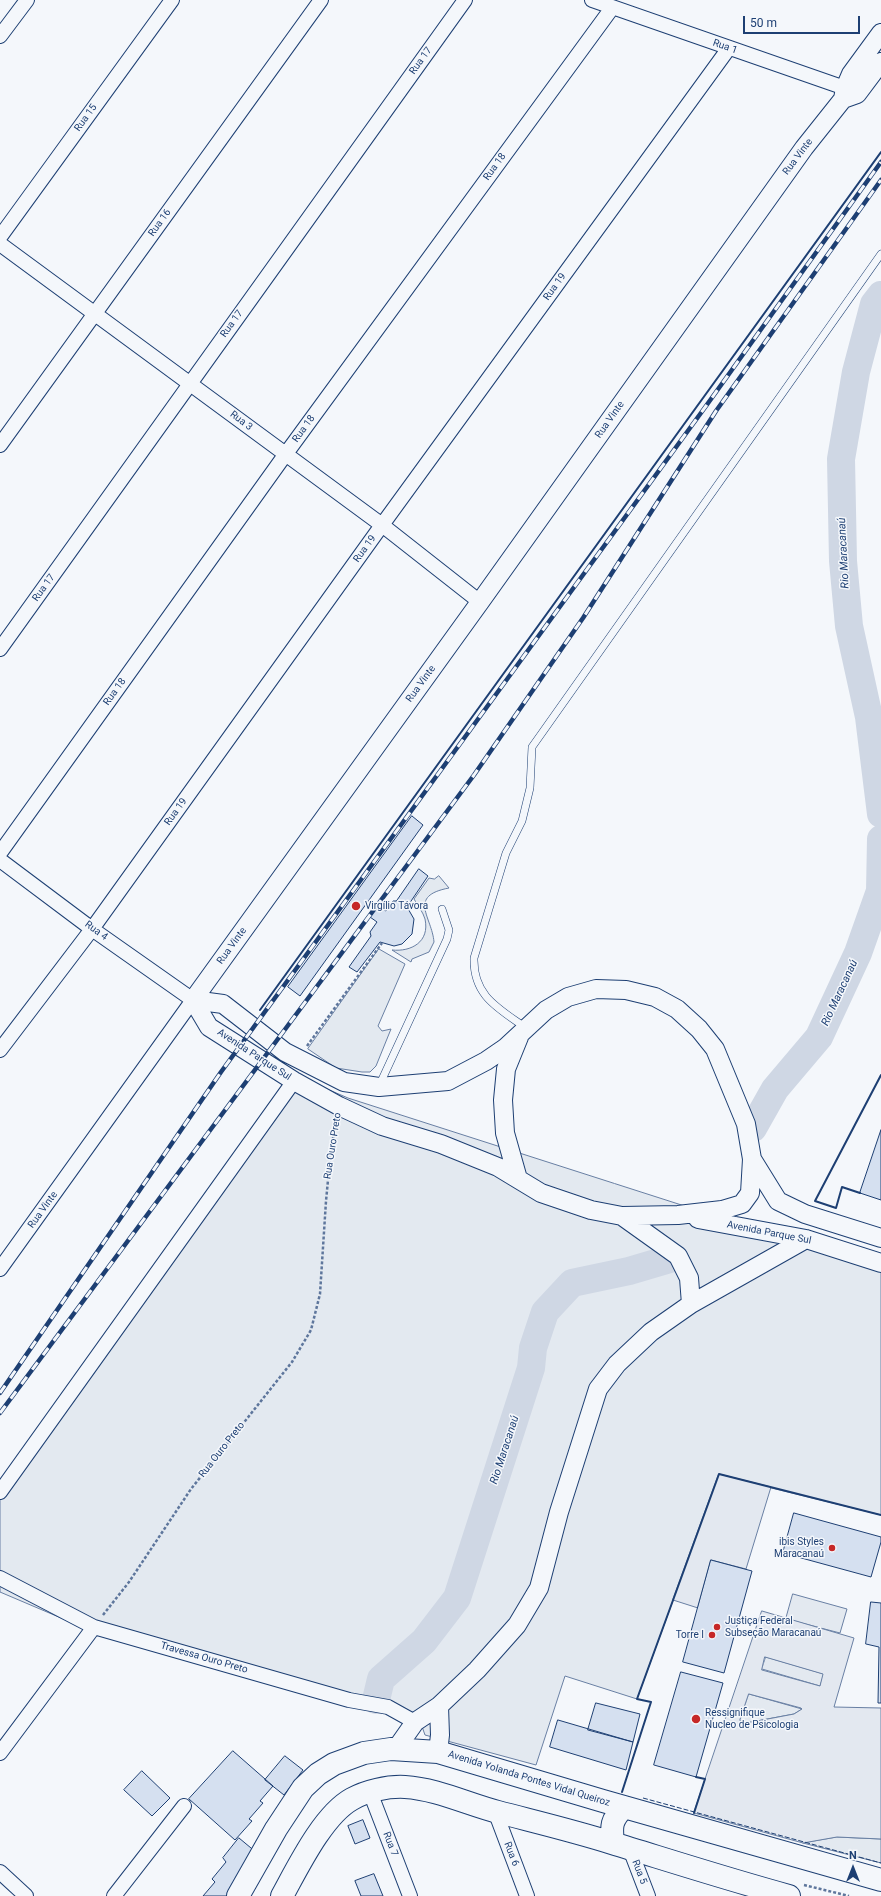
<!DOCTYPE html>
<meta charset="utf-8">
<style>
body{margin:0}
#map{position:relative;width:881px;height:1896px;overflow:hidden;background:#f4f7fb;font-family:Roboto,sans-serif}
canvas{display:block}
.north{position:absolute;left:833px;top:1848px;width:40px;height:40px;-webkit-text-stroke:3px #f4f7fb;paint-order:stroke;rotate:0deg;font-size:11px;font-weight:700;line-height:16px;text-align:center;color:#1d3f73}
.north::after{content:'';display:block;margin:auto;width:14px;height:18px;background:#1d3f73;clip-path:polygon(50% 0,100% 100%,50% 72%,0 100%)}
.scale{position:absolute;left:743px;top:16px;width:117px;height:18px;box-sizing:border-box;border:2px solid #1d3f73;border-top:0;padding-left:5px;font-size:12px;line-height:14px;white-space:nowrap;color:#1d3f73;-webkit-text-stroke:3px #f4f7fb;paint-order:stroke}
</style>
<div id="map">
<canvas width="881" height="1896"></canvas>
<div class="north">N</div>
<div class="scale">50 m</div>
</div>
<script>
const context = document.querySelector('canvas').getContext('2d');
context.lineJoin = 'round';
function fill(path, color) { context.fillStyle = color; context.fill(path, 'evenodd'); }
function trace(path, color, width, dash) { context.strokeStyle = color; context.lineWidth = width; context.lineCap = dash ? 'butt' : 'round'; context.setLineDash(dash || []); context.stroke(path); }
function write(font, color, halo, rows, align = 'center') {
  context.font = font + ' Roboto,sans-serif'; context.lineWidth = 3; context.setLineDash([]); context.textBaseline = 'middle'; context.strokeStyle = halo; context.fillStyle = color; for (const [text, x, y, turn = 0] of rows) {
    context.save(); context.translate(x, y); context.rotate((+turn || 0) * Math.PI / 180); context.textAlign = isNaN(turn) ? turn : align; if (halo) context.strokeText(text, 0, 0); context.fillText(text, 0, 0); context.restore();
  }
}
const green = new Path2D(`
 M439 876 449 888C407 896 432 917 434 942L429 952 412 959 411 962 392 950C411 952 430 942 425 919 423 912 418 906 414 899L429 878 434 879Z
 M379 949 405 964 378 1026 382 1031 391 1029 376 1066 370 1072H362L336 1068 308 1049Z
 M299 1077 348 1098 881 1269V1515L719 1475 637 1699 565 1676 536 1765 425 1735 419 1718 94 1632 0 1592V1490Z
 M793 1594 847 1609 840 1633 786 1619Z
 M766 1657 824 1674 820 1686 762 1669Z
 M749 1694 802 1709 794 1714 741 1724 740 1720Z
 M837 1837 881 1839V1863L803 1843Z`);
const parking = new Path2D(`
 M719 1474 771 1487 746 1569 711 1560 698 1608 673 1600Z
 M762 1611 854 1638 834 1707 881 1708V1839L837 1837 803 1843 694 1813ZM765 1657 823 1674 820 1686 762 1670ZM749 1694 801 1708 802 1709 794 1714 741 1724 740 1720Z`);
const river = new Path2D(`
 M881 295 874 304 856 372 841 459 843 561 849 626 869 717 881 814
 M753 1128 775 1089 819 1037 858 953 880 891 881 839
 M376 1700 381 1679 424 1641 457 1598 531 1368 533 1348 545 1312 572 1283 629 1271 673 1258`);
const building = new Path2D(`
 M412 816 423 825 300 996 288 987Z
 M419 869 428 876 407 907 414 919 412 934 402 944 394 946 380 942 357 972 349 967 371 936 370 932 377 922 370 917 378 906 386 911 393 901H396Z
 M881 1130V1200L860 1193Z
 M794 1513 881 1537V1542L871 1577 783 1553Z
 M711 1560 752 1571 724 1673 683 1662Z
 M871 1602 881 1603V1703H878L879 1647 866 1644Z
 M681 1672 723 1683 696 1777 654 1765Z
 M596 1703 640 1714 633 1742 588 1730Z
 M558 1720 633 1742 626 1770 550 1747Z
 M233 1751 273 1786 260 1801 263 1803 249 1819 252 1821 235 1840 189 1799Z
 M285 1756 303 1770 284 1795 265 1780Z
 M142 1771 170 1798 152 1816 124 1790Z
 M363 1820 370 1838 355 1844 348 1826Z
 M239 1838 257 1853 232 1896H203L215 1882 212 1879 226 1862 223 1858Z
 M374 1874 383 1896H361L355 1881Z`);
const path = new Path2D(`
 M307 1046 382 943
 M103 1615 129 1582 191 1489 292 1362 311 1330 320 1294 326 1201 331 1149 336 1122
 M804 1885 849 1896`);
const service = new Path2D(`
 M526 1028C498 1008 473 996 474 958L506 853 522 821 530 788 532 747 881 254
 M379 1086 447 939 449 930 442 909`);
const minor = new Path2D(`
 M592 0 845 88 853 92
 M0 36 27 0
 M0 237 172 0
 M0 244 382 525 480 602
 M0 445 321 0
 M0 649 465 0
 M0 853 285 455 612 8
 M0 860 92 929 193 1000 0 1269
 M0 1050 92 929 382 525 729 48
 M0 1492 294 1081
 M0 1578 94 1627 349 1700 388 1707 415 1722
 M0 1753 94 1627
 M370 1792 410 1896
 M495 1811 527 1896
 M630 1849 648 1896
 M0 1872 26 1896
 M114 1896 184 1806`);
const tertiary = new Path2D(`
 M843 99 857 94 881 62
 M193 1000 480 602 804 148 843 99 845 88 851 74 881 33
 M193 1000 223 1004 285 1052 344 1082 379 1087 448 1081 486 1061 505 1048 546 1010 568 997 596 989 626 990 655 997 677 1009 699 1029 715 1049 746 1124 752 1159 778 1201 805 1214 881 1238
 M193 1000 209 1027 294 1081 339 1106 382 1126 441 1144 498 1167 541 1193 591 1210 622 1216 678 1215 722 1210 742 1204 750 1193 752 1159
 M518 1179 505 1133 503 1100 506 1069 519 1037
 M698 1219 806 1239 881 1263
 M691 1304 806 1239
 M396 1749 415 1722 439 1706 477 1670 517 1625 539 1588 559 1512 598 1389 617 1364 651 1332 691 1304 689 1278 678 1256 622 1216
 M438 1752 440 1735 439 1706`);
const primary = new Path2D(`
 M613 1843C611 1826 611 1820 624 1807
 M238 1896 276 1829 303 1788 318 1774 334 1764 364 1753 391 1749 438 1752 603 1801 881 1880
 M282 1896C298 1867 323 1815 352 1799 366 1791 388 1786 405 1787 437 1789 467 1804 498 1812 536 1822 574 1831 612 1843 671 1861 730 1880 789 1896`);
const rail = new Path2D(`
 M0 1393 221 1072 706 406 881 162
 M0 1413 474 775 583 618 716 411 881 180`);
const fence = new Path2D(`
 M643 1798 881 1863`);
const wall = new Path2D(`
 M260 1010 881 152
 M860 1193 842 1187 836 1208 815 1201 881 1075
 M622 1792 651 1702 637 1699 719 1474 881 1515
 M694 1813 705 1779 696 1777`);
const markers = [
 [356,906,5,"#c62828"],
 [832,1548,4,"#c62828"],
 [717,1627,4,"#c62828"],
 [712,1635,4,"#c62828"],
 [696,1719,5,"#c62828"]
];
const streetNames = [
 ["Rua 1",725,47,19],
 ["Rua 17",421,61,-54],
 ["Rua 15",86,118,-54],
 ["Rua Vinte",798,157,-53],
 ["Rua 18",495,167,-54],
 ["Rua 16",160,223,-54],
 ["Rua 19",555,287,-54],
 ["Rua 17",232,324,-54],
 ["Rua Vinte",610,420,-55],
 ["Rua 3",241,421,37],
 ["Rua 18",304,429,-54],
 ["Rua 19",365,549,-54],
 ["Rua 17",44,588,-54],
 ["Rua Vinte",421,684,-54],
 ["Rua 18",115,692,-54],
 ["Rua 19",176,812,-54],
 ["Rua 4",96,931,36],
 ["Rua Vinte",232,946,-54],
 ["Avenida Parque Sul",254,1055,33],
 ["Rua Ouro Preto",333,1146,-81],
 ["Rua Vinte",43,1210,-54],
 ["Avenida Parque Sul",769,1233,11],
 ["Rua Ouro Preto",222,1450,-52],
 ["Travessa Ouro Preto",204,1658,16],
 ["Avenida Yolanda Pontes Vidal Queiroz",529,1779,17],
 ["Rua 7",390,1844,69],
 ["Rua 6",511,1854,69],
 ["Rua 5",639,1872,69]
];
const poiNames = [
 ["Virgílio Távora",365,906],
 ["ibis Styles",824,1542,"right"],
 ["Maracanaú",824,1554,"right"],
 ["Justiça Federal",725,1621],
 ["Subseção Maracanaú",725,1633],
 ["Torre I",704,1635,"right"],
 ["Ressignifique",705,1713],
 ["Nucleo de Psicologia",705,1725]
];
const waterNames = [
 ["Rio Maracanaú",844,553,-93],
 ["Rio Maracanaú",840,993,-65],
 ["Rio Maracanaú",505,1450,-72]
];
fill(green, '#e3e9f0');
trace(green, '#687fa3', 1);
fill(parking, '#e3e8f0');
trace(parking, '#687fa3', 1);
trace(river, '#cfd7e4', 28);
fill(building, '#d5e0f0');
trace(building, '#1d3f73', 1);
trace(service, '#1d3f73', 8);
trace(minor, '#1d3f73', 16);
trace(tertiary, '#1d3f73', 20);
trace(primary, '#1d3f73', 24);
trace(path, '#5e769c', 2.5, [3, 2]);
trace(service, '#f4f7fb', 7);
trace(minor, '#f4f7fb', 14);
trace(tertiary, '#f4f7fb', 18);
trace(primary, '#f4f7fb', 22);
trace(rail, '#1d3f73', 4.5);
trace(rail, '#f4f7fb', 3, [9]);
trace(fence, '#1d3f73', 1, [5, 2]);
trace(wall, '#1d3f73', 2);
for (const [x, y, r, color] of markers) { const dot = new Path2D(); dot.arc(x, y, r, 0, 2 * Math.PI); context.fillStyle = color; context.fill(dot); trace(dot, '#f4f7fb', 1.5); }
write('10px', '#1d3f73', '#f4f7fb', streetNames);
write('10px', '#1d3f73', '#f4f7fb', poiNames, 'left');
write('italic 11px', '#1d3f73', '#f4f7fb', waterNames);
</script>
